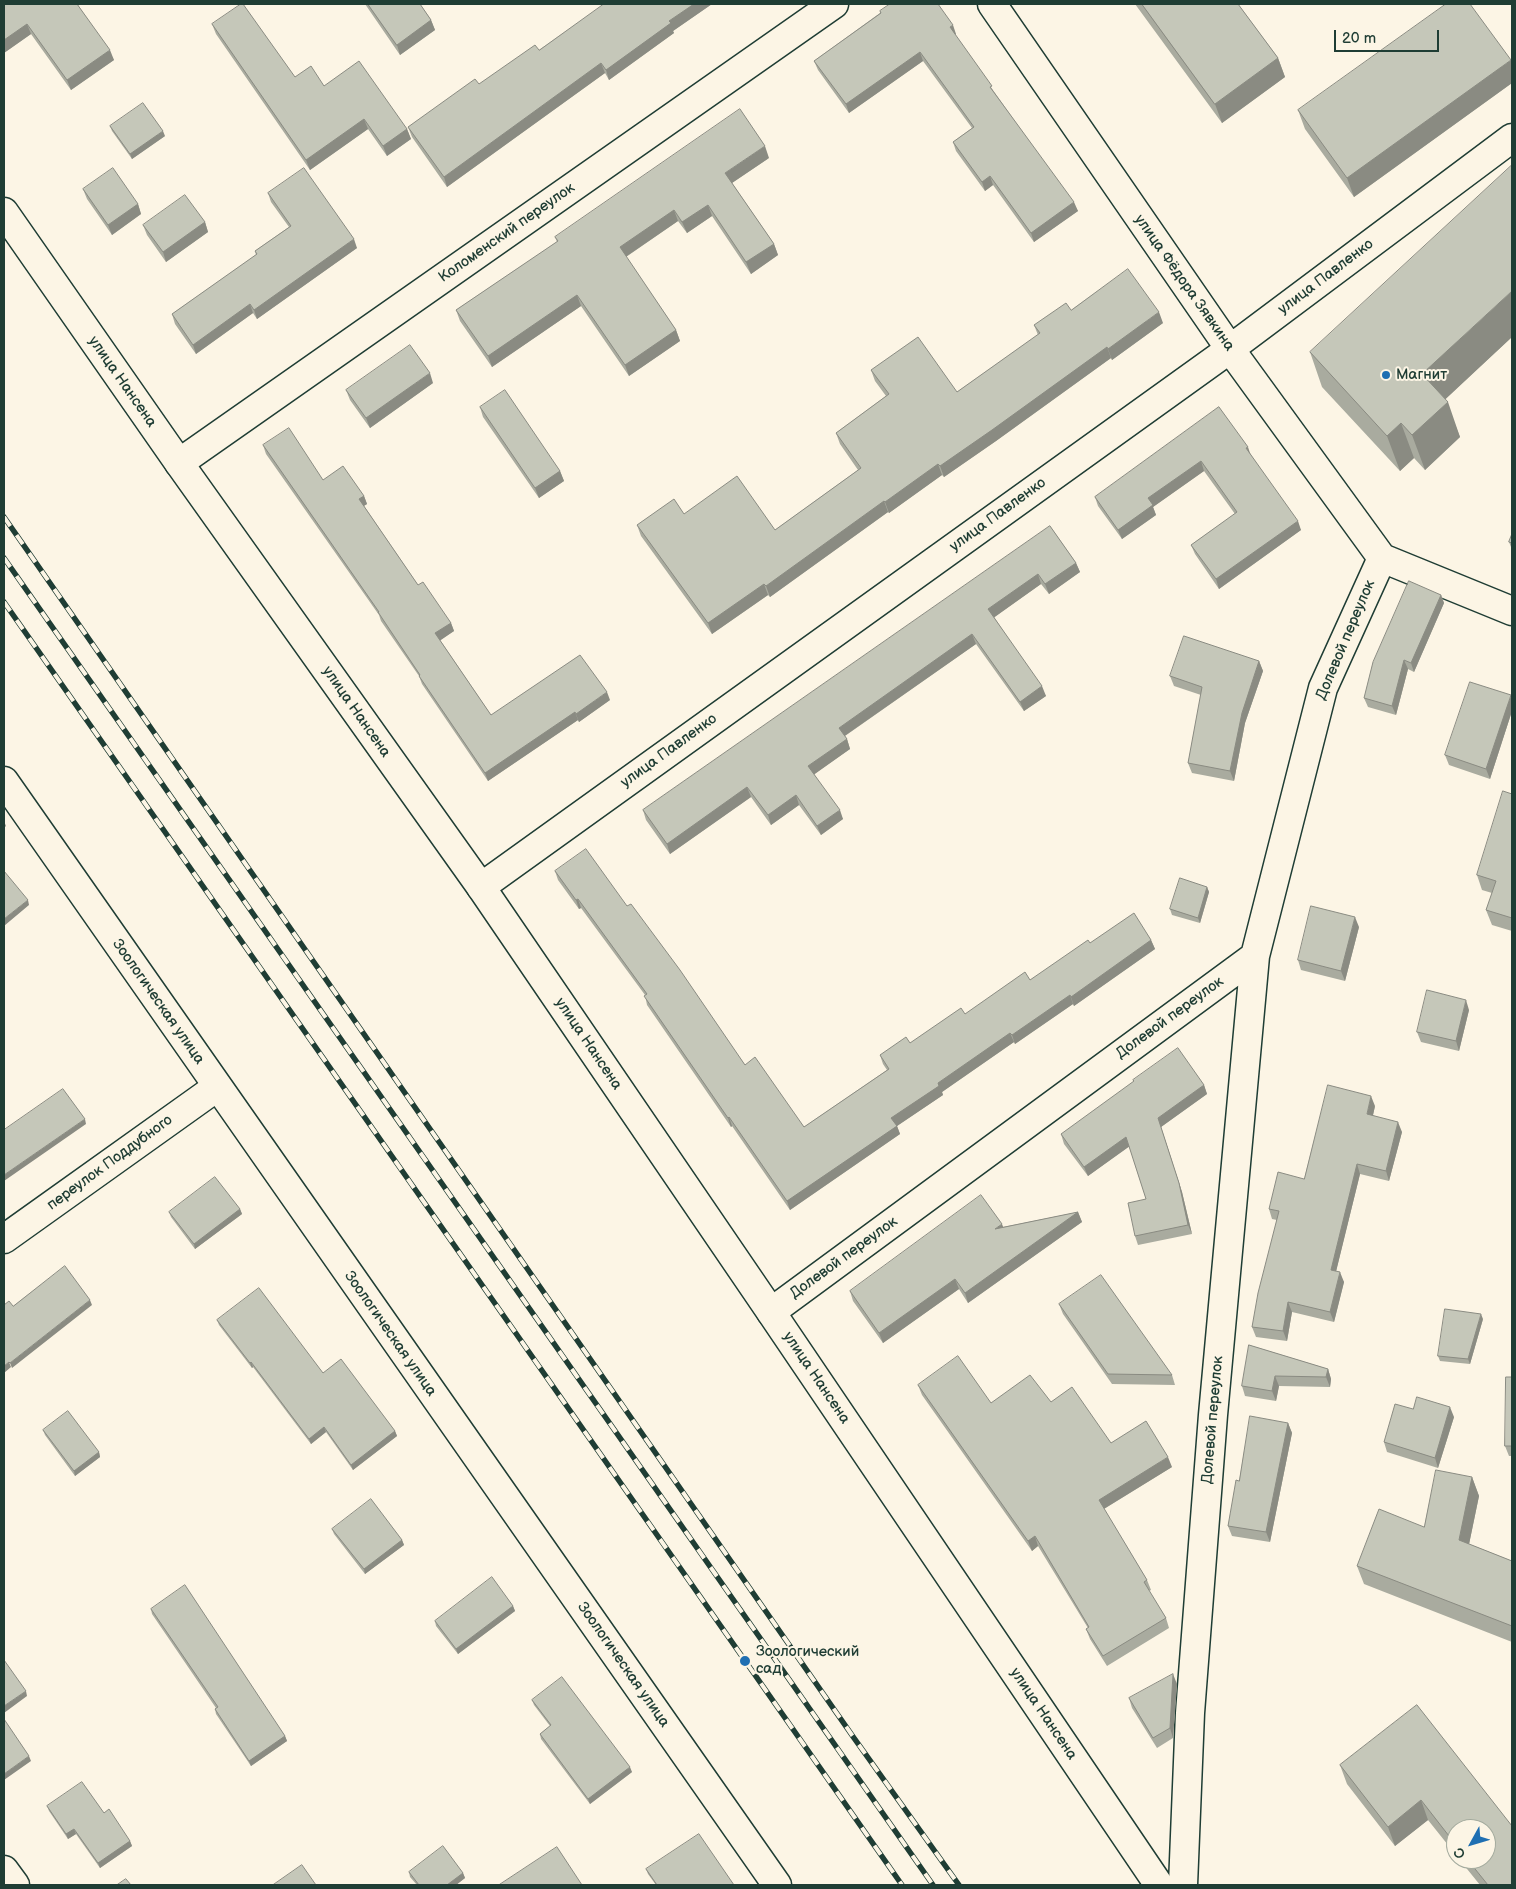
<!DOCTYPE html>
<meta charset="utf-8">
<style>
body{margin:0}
#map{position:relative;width:1516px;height:1889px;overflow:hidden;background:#fcf5e5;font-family:"Balsamiq Sans",sans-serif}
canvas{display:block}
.frame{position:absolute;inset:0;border:5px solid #1f3d34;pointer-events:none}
.north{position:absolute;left:1446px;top:1819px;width:50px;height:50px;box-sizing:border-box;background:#fcf5e5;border:1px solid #a4ab9e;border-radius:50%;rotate:231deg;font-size:14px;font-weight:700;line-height:20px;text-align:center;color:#1f3d34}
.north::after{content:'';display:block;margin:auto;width:18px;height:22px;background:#1f6fb2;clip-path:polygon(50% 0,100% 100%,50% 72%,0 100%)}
.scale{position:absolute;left:1334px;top:30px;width:105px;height:22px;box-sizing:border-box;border:2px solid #1f3d34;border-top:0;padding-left:6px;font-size:15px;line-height:18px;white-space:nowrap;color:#1f3d34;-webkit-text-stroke:4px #fcf5e5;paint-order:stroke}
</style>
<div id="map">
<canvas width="1516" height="1889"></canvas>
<div class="frame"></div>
<div class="north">С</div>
<div class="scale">20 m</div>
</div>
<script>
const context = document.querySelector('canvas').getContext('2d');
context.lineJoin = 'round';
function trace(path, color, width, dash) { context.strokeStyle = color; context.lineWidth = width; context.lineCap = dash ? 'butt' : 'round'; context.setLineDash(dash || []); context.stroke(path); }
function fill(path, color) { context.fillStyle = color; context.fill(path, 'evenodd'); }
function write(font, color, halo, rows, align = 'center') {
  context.font = font + ' "Balsamiq Sans",sans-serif'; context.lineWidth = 4; context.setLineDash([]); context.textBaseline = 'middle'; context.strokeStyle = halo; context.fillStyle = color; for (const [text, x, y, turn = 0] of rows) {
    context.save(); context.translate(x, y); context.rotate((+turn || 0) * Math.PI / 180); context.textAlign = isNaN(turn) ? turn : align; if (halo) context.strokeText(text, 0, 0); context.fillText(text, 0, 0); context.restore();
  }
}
const street = new Path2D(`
 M992 4 1230 349 1382 558
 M179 463 834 4
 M1382 558 1512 611
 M481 887 1230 349 1512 138
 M4 1239 217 1087
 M771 1312 1255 956
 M4 1870 15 1885
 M1183 1885 1190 1713 1213 1415 1255 956 1323 688 1382 558`);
const secondary = new Path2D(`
 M4 212 179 463 481 887 771 1312 1159 1885`);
const primary = new Path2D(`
 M4 781 777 1885`);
const rail = new Path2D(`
 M4 517 854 1738 959 1885
 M4 558 933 1885
 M4 602 902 1885`);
const wall = new Path2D(`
 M4 4 78 5 114 60 71 90 31 34 4 53Z
 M365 4H420L431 20 435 30 400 55Z
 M609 4H712L673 31 674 33 609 80 605 73 447 187 412 137 408 127 539 50Z
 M1135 4H1238L1278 58 1285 77 1222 123Z
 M880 11 956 34 955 35 995 93 1078 211 1034 242 993 185 985 191 956 151 953 142 972 128 923 61 849 113 818 70 814 61 880 13Z
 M212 24 295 77 324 86 407 129 411 139 387 156 368 129 310 170 216 34Z
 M1512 64V83L1354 197 1305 129 1298 110Z
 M110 126 165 136 132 159 112 131Z
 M769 158 732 183 774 244 778 255 751 274 712 216 687 233 678 221 626 257 676 330 680 341 629 376 581 306 492 367 460 321 456 310 557 242 555 237Z
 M83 189 138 204 141 214 112 235 87 199Z
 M268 193 357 248 257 319 253 313 196 354 175 324 172 314 256 255 255 251 289 227 271 202Z
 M205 222 208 232 166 262 147 235 143 225Z
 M1071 310 1163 323 1112 360 1111 358 996 441 944 477 942 475 889 513 888 512 770 597 768 595 712 634 641 536 637 525 684 514 775 530 858 470 840 444 836 433 886 396 875 381 871 370 957 392 1038 335 1034 325Z
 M1512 337 1445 399 1460 437 1425 470 1414 458 1400 471 1322 387 1310 352Z
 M433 383 370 428 350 400 346 390Z
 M480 407 560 471 564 481 539 498 483 417Z
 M1219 407 1301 530 1219 589 1195 554 1191 545 1235 514 1204 471 1153 507 1156 515 1122 539 1098 506 1095 497Z
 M263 445 323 480 364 496 367 504 364 506 418 585 451 623 454 631 440 640 491 715 610 700 579 722 578 720 488 781 422 684 419 676 381 621 379 615 266 454Z
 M1050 526 1076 563 1080 572 1049 594 1041 584 994 617 1046 696 1024 711 976 644 845 736 847 739 850 749 814 774 843 819 821 835 799 805 771 825 751 797 670 854 646 820 643 810Z
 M1512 534V547H1511L1509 542Z
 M1441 595 1444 603 1414 672 1408 669 1396 715 1368 707 1364 698Z
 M1259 661 1263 671 1245 723 1234 781 1192 773 1188 763 1201 695 1174 686 1170 676Z
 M1512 700V711L1490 779 1449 765 1445 755Z
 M1512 794V931L1492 925 1486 910 1492 893 1482 890 1477 875Z
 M555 871 627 906 745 1065 804 1127 887 1070 883 1064 880 1055 910 1043 1030 980 1090 943 1151 940 1155 949 1074 1006 1073 1004 1015 1044 1014 1042 942 1092 943 1095 897 1126 900 1134 790 1210 732 1126 731 1127 647 1005 645 995 581 908 579 909 558 880Z
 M1207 887 1209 892 1200 923 1172 915 1170 909Z
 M1359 927 1345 981 1301 970 1298 960Z
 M1469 1010 1459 1051 1421 1042 1417 1032Z
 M1204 1085 1207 1094 1161 1127 1182 1192 1192 1234 1138 1245 1135 1236 1146 1199 1129 1146 1088 1176 1064 1144 1061 1134Z
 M1375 1106 1373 1115 1402 1132 1389 1181 1360 1174 1336 1271 1344 1282 1334 1322 1292 1312 1287 1341 1256 1337 1252 1327 1277 1220 1272 1219 1269 1209 1304 1179Z
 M240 1209 242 1214 195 1249 171 1217 169 1212Z
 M1078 1212 1082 1222 968 1303 959 1289 883 1343 853 1301 850 1291 1003 1227Z
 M1059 1304 1172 1375 1175 1385 1112 1384 1063 1314Z
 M1483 1319 1470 1364 1440 1361 1438 1356Z
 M217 1320 323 1373 395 1431 397 1436 353 1470 326 1432 311 1444 253 1367 252 1368 219 1325Z
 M1249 1345 1328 1369 1331 1379 1330 1387 1279 1386 1276 1401 1245 1396 1242 1386Z
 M1512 1377V1456H1509L1505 1446Z
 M918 1385 991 1403 1051 1402 1111 1443 1172 1467 1104 1509 1147 1580 1151 1590 1149 1591 1166 1618 1169 1628 1107 1666 1090 1639 1086 1629 1088 1628 1038 1546 1032 1551 922 1395Z
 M1413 1409 1454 1417 1438 1468 1387 1452 1384 1442Z
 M1288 1423 1292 1433 1270 1542 1232 1536 1228 1526 1239 1481Z
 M43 1430 99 1452 100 1457 75 1476 45 1435Z
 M1472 1477 1479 1496 1469 1544 1512 1561V1642L1364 1584 1357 1566 1424 1527Z
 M332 1529 402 1540 404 1545 365 1574 334 1534Z
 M513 1606 515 1611 458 1654 436 1626 435 1621Z
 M151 1609 285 1736 287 1741 251 1766 216 1714 215 1709 216 1708 152 1614Z
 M1177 1684 1173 1738 1157 1748 1132 1708 1129 1698Z
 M532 1700 632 1772 590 1804 541 1739 540 1734 550 1726 534 1705Z
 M1417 1705 1512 1885H1480L1459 1859H1486L1456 1829V1855L1428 1820 1395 1846 1347 1784 1340 1765Z
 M47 1806 104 1813 130 1841 132 1846 100 1868 76 1834 68 1839 49 1811Z
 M646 1869 734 1885H656L648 1874Z
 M409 1872 463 1873 465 1878 456 1885H417L410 1877Z`);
const shadedWall = new Path2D(`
 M694 4H712L673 31 674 33 609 80 606 70 669 21Z
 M431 20 435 30 400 55 397 45Z
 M27 24 31 34 4 53V40Z
 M953 25 956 34 953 36 950 27Z
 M110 50 114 60 71 90 67 80Z
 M920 52 923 61 849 113 846 104Z
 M1278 58 1285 77 1222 123 1215 104Z
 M1511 60 1512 64V83L1354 197 1347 178Z
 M601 63 605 73 447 187 444 177Z
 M364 119 368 129 310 170 306 160Z
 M407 129 411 139 387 156 383 146Z
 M163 131 165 136 132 159 130 154Z
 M765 146 769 158 729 185 725 173Z
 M990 176 993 185 985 191 982 182Z
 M1074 202 1078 211 1034 242 1031 233Z
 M138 204 141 214 112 235 108 225Z
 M708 205 712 216 687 233 682 222Z
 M674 210 678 221 624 258 620 247Z
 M205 222 208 232 166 262 163 252Z
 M354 239 357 248 257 319 254 310Z
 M774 244 778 255 751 274 746 262Z
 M1512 291V337L1435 409 1422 374Z
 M577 295 581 306 492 367 488 356Z
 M250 304 253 313 196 354 193 345Z
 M1159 312 1163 323 1112 360 1108 349Z
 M676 330 680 341 629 376 625 365Z
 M1107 347 1111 358 996 441 944 477 940 466Z
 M430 373 433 383 370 428 366 418Z
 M1448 402 1460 437 1425 470 1412 435Z
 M1401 423 1414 458 1400 471 1387 436Z
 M1248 447 1251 456 1246 448Z
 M1201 461 1204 471 1153 507 1156 515 1122 539 1118 530 1148 498Z
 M938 464 942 475 889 513 885 502Z
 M560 471 564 481 539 498 535 488Z
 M364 496 367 504 362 507 359 499Z
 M884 501 888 512 770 597 766 586Z
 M1298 521 1301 530 1219 589 1216 579Z
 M1076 563 1080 572 1049 594 1045 584Z
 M1038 574 1041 584 992 619 988 609Z
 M764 584 768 595 712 634 708 623Z
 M1441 595 1444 603 1414 672 1411 663Z
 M451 623 454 631 438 642 435 633Z
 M972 634 976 644 843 737 839 728Z
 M1404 660 1408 669 1396 715 1392 706Z
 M1259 661 1263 671 1245 723 1234 781 1230 771 1242 713Z
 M1042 686 1046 696 1024 711 1020 702Z
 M607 692 610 700 579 722 576 714Z
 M1511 695 1512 700V711L1490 779 1486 769Z
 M575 712 578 720 488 781 485 773Z
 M847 739 850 749 812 776 808 766Z
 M747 787 751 797 670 854 667 844Z
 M796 795 799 805 771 825 768 815Z
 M840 810 843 819 821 835 817 826Z
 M4 821 6 826 4 828Z
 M1207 887 1209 892 1200 923 1198 918Z
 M578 899 581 908 579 909 576 900Z
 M28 900 29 905 4 926V919Z
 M1355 917 1359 927 1345 981 1341 971Z
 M1151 940 1155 949 1074 1006 1071 997Z
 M1070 995 1073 1004 1015 1044 1012 1035Z
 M1466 1000 1469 1010 1459 1051 1456 1041Z
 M1010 1033 1014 1042 942 1092 943 1095 897 1126 900 1134 790 1210 787 1201 891 1118 938 1083Z
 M1204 1085 1207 1094 1161 1127 1182 1192 1192 1234 1188 1225 1158 1118Z
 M1371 1096 1375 1106 1371 1124 1367 1114Z
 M729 1117 732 1126 731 1127 728 1118Z
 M85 1119 86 1124 4 1181V1175Z
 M1398 1122 1402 1132 1389 1181 1386 1171Z
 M1126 1137 1130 1146 1088 1176 1084 1167Z
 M1357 1164 1360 1174 1334 1280 1331 1270Z
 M240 1209 242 1214 195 1249 194 1244Z
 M1078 1212 1082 1222 968 1303 965 1293Z
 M1002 1224 1006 1234 995 1229Z
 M1340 1272 1344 1282 1334 1322 1330 1312Z
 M955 1279 959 1289 883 1343 879 1333Z
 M90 1300 92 1305 12 1368 10 1363Z
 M1288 1302 1292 1312 1287 1341 1283 1331Z
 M1481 1314 1483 1319 1470 1364 1468 1359Z
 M9 1362 11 1367 4 1373V1366Z
 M251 1362 253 1367 252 1368 250 1363Z
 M1328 1369 1331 1379 1330 1387 1326 1377Z
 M1275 1376 1279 1386 1276 1401 1272 1391Z
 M1450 1407 1454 1417 1438 1468 1435 1458Z
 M1288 1423 1292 1433 1270 1542 1266 1532Z
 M324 1427 326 1432 311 1444 309 1439Z
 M395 1431 397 1436 353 1470 351 1465Z
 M99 1452 100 1457 75 1476 74 1471Z
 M1168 1457 1172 1467 1102 1510 1099 1500Z
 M1472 1477 1479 1496 1466 1559 1459 1540Z
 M1035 1536 1038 1546 1032 1551 1028 1541Z
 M402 1540 404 1545 365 1574 364 1569Z
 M513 1606 515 1611 458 1654 456 1649Z
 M1173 1674 1177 1684 1173 1738 1170 1728Z
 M26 1691 27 1696 4 1713V1706Z
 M285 1736 287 1741 251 1766 249 1761Z
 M29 1756 31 1761 4 1780V1774Z
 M630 1767 632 1772 590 1804 588 1799Z
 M1421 1800 1428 1820 1395 1846 1388 1827Z
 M74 1829 76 1834 68 1839 66 1834Z
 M130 1841 132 1846 100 1868 98 1863Z
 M463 1873 465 1878 456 1885H447Z`);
const building = new Path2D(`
 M4 4H77L110 50 67 80 27 24 4 40Z
 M241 4H243L295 77 311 66 324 86 359 61 407 129 383 146 364 119 306 160 212 24Z
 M368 4H420L431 20 397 45Z
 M604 4H694L669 21 671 23 606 70 601 63 444 177 408 127 475 79 479 84 535 45 539 50Z
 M890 4H938L953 25 950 27 992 86 990 87 1074 202 1031 233 990 176 982 182 953 142 974 127 920 52 846 104 814 61 881 13 880 11Z
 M1142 4H1238L1278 58 1215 104Z
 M1446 4H1470L1511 60 1347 178 1298 110Z
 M143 103 163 131 130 154 110 126Z
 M740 109 765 146 725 173 774 244 746 262 708 205 682 222 674 210 620 247 676 330 625 365 577 295 488 356 456 310 558 241 555 237Z
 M1512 165V291L1422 374 1448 402 1412 435 1401 423 1387 436 1310 352Z
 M113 168 138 204 108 225 83 189Z
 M304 168 354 239 254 310 250 304 193 345 172 314 257 254 255 251 291 226 268 193Z
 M185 195 205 222 163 252 143 225Z
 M1128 269 1159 312 1108 349 1107 347 992 430 940 466 938 464 885 502 884 501 766 586 764 584 708 623 637 525 674 499 684 514 737 476 775 530 861 468 836 433 889 394 871 370 918 337 957 392 1040 333 1034 325 1066 303 1071 310Z
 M410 345 430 373 366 418 346 390Z
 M505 390 560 471 535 488 480 407Z
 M1219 407 1248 447 1246 448 1298 521 1216 579 1191 545 1237 512 1201 461 1148 498 1153 505 1118 530 1095 497Z
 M289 428 323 480 343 466 364 496 359 499 418 585 423 582 451 623 435 633 491 715 580 655 607 692 576 714 575 712 485 773 419 676 420 675 378 612H379L263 445Z
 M1050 526 1076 563 1045 584 1038 574 988 609 1042 686 1020 702 972 634 839 728 847 739 808 766 840 810 817 826 796 795 768 815 747 787 667 844 643 810Z
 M1512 534V543L1509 542Z
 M1409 581 1441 595 1411 663 1404 660 1392 706 1364 698 1373 662Z
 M1184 636 1259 661 1242 713 1230 771 1188 763 1202 687 1170 676Z
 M1470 682 1511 695 1486 769 1445 755Z
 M1503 791 1512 794V918L1486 910 1496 881 1477 875Z
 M586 849 627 906 631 904 680 970 745 1065 755 1057 804 1127 889 1069 880 1055 906 1037 910 1043 961 1008 965 1014 1025 972 1030 980 1088 940 1090 943 1134 913 1151 940 1071 997 1070 995 1012 1035 1010 1033 938 1083 939 1086 891 1118 897 1126 787 1201 729 1117 728 1118 644 996 647 994 578 899 576 900 555 871Z
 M4 871 28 900 4 919Z
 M1180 878 1207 887 1198 918 1170 909Z
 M1311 906 1355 917 1341 971 1298 960Z
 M1427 990 1466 1000 1456 1041 1417 1032Z
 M1178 1048 1204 1085 1158 1118 1179 1183 1188 1225 1135 1236 1128 1203 1146 1199 1126 1137 1084 1167 1061 1134 1134 1081 1133 1080Z
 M1328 1085 1371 1096 1367 1114 1398 1122 1386 1171 1357 1164 1331 1270 1340 1272 1330 1312 1288 1302 1283 1331 1252 1327 1258 1293 1279 1211 1269 1209 1278 1172 1304 1179Z
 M63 1089 85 1119 4 1175V1130Z
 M215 1177 240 1209 194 1244 169 1212Z
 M981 1195 1002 1224 995 1229 1078 1212 965 1293 955 1279 879 1333 850 1291Z
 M65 1266 90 1300 10 1363 9 1362 4 1366V1305L9 1301 13 1306Z
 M1101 1275 1172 1375 1108 1374 1059 1304Z
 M259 1288 323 1373 341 1359 395 1431 351 1465 324 1427 309 1439 251 1362 250 1363 217 1320Z
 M1445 1309 1481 1314 1468 1359 1438 1356Z
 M1249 1345 1328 1369 1326 1377 1275 1376 1272 1391 1242 1386Z
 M958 1356 991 1403 1030 1375 1051 1402 1072 1387 1111 1443 1146 1421 1168 1457 1099 1500 1147 1580 1144 1582 1166 1618 1103 1656 1086 1629 1089 1627 1035 1536 1028 1541 918 1385Z
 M1506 1377H1512V1446H1505Z
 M1417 1397 1450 1407 1435 1458 1384 1442 1395 1404 1413 1409Z
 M68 1411 99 1452 74 1471 43 1430Z
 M1250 1416 1288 1423 1266 1532 1228 1526 1236 1480 1239 1481Z
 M1436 1470 1472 1477 1459 1540 1512 1561V1626L1357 1566 1379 1509 1424 1527Z
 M371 1499 402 1540 364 1569 332 1529Z
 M492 1577 513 1606 456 1649 435 1621Z
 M185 1585 285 1736 249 1761 215 1709 218 1707 151 1609Z
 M4 1660 26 1691 4 1706Z
 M1173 1674 1170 1728 1153 1738 1129 1698Z
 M562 1677 630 1767 588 1799 540 1734 551 1725 532 1700Z
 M1417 1705 1512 1826V1885H1488L1467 1859H1486V1829H1456V1845L1421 1800 1388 1827 1340 1765Z
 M4 1719 29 1756 4 1774Z
 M82 1782 104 1813 109 1809 130 1841 98 1863 74 1829 66 1834 47 1806Z
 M699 1834 734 1885H657L646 1869Z
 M443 1846 463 1873 447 1885H419L409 1872Z
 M557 1847 582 1885H499Z
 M302 1865 316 1885H273Z
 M126 1879 131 1885H117Z`);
const markers = [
 [1386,375,5,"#1f6fb2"],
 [745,1661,6,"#1f6fb2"]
];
const streetNames = [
 ["Коломенский переулок",507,233,-35],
 ["улица Павленко",1326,277,-37],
 ["улица Фёдора Зявкина",1184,283,55],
 ["улица Нансена",122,382,55],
 ["улица Павленко",998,515,-36],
 ["Долевой переулок",1346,640,-67],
 ["улица Нансена",356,712,55],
 ["улица Павленко",669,751,-36],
 ["Зоологическая улица",158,1002,55],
 ["Долевой переулок",1170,1018,-36],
 ["улица Нансена",588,1044,56],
 ["переулок Поддубного",110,1163,-36],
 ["Долевой переулок",844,1258,-36],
 ["Зоологическая улица",390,1334,55],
 ["улица Нансена",816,1378,56],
 ["Долевой переулок",1213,1420,-85],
 ["Зоологическая улица",623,1665,55],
 ["улица Нансена",1043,1714,56]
];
const poiNames = [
 ["Магнит",1396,375],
 ["Зоологический",756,1652],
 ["сад",756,1669]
];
trace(street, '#1f3d34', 31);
trace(secondary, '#1f3d34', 31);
trace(primary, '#1f3d34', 31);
trace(street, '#fcf5e5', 28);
trace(secondary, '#fcf5e5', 28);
trace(primary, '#fcf5e5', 28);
trace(rail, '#1f3d34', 5.5);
trace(rail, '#fcf5e5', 4, [11]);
fill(wall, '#a9ab9f');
fill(shadedWall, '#8a8b82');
fill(building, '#c5c7b9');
trace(building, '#8a8b82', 1);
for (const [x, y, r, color] of markers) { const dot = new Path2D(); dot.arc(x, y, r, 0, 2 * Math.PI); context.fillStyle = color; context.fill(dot); trace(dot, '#fcf5e5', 2); }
write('15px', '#1f3d34', '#fcf5e5', streetNames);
write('15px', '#1f3d34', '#fcf5e5', poiNames, 'left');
</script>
